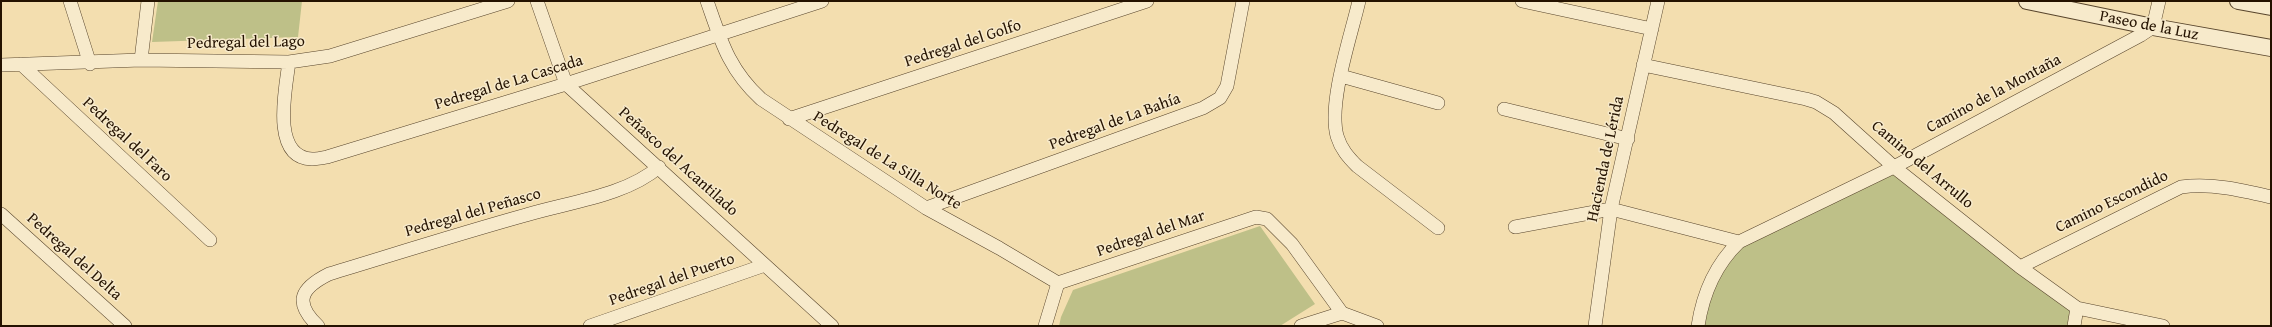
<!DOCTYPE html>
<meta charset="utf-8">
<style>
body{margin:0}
#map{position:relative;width:2272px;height:327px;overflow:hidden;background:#f3deaf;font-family:"Gentium Book Plus",serif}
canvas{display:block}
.frame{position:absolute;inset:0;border:2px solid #241200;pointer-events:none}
</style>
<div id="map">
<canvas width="2272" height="327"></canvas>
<div class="frame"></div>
</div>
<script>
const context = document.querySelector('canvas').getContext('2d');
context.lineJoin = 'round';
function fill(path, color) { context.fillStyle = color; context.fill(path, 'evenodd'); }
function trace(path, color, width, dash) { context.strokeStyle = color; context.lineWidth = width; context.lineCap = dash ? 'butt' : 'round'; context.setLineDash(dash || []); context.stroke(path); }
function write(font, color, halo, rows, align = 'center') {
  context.font = font + ' "Gentium Book Plus",serif'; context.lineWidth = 3; context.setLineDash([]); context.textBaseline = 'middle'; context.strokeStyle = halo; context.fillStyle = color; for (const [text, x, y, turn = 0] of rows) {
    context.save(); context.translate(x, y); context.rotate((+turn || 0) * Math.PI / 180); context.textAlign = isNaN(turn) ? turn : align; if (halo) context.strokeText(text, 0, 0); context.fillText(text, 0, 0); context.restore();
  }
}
const green = new Path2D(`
 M158 1H302L298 37 152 42Z
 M1894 167 2077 308 2073 326H1698L1727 253Z
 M1260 226 1315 304 1280 326H1059L1061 317 1073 290Z`);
const minor = new Path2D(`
 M70 1 90 64
 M537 1 566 84 832 326
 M707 1C721 41 729 70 761 99L926 208 999 248 1058 283 1045 326
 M1359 1C1351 36 1328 102 1337 136 1341 149 1348 157 1357 166L1438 228
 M1522 1 1652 29
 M141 60 148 1
 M289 62C286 87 270 158 312 159 316 159 322 158 327 157L566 84 822 1
 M21 64 210 240
 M1 65 141 60 289 62 330 56 508 1
 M1643 65 1806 99 1816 102 1834 113 1894 167 2020 267 2077 308 2163 326
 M1341 76 1438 103
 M1504 109 1628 139
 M789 119 1147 1
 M926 208 1203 108 1220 98 1227 86 1243 1
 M1 214 125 326
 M1515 227 1611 209 1739 242
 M2020 267 2181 187C2212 183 2241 190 2271 197
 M1058 283 1256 217 1267 219 1292 244 1342 313 1377 326
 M318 326C293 302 301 288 329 274 395 254 461 233 526 215 569 202 625 196 659 167
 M590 326 765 265
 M1301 326 1342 313
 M1595 326 1611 209 1658 1
 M1698 326C1703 293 1715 265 1739 242L1894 167 2141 35 2153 27 2159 1
 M2074 326 2077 308`);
const tertiary = new Path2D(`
 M2027 1 2153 27 2271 48
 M2238 1 2271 7`);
const streetNames = [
 ["Paseo de la Luz",2149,26,11],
 ["Pedregal del Lago",246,43,-1],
 ["Pedregal del Golfo",963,44,-18],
 ["Pedregal de La Cascada",509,83,-17],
 ["Camino de la Montaña",1994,94,-28],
 ["Pedregal de La Bahía",1115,122,-20],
 ["Pedregal del Faro",127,140,43],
 ["Hacienda de Lérida",1606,159,-78],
 ["Pedregal de La Silla Norte",887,161,32],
 ["Peñasco del Acantilado",678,162,42],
 ["Camino del Arrullo",1922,165,40],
 ["Camino Escondido",2112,202,-26],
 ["Pedregal del Peñasco",473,213,-16],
 ["Pedregal del Mar",1151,234,-19],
 ["Pedregal del Delta",74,257,42],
 ["Pedregal del Puerto",672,280,-19]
];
fill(green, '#bec088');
trace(minor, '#58452c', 14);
trace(tertiary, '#58452c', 18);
trace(minor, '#f7eacb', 13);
trace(tertiary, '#f7eacb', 16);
write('16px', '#241200', '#f7eacb', streetNames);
</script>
